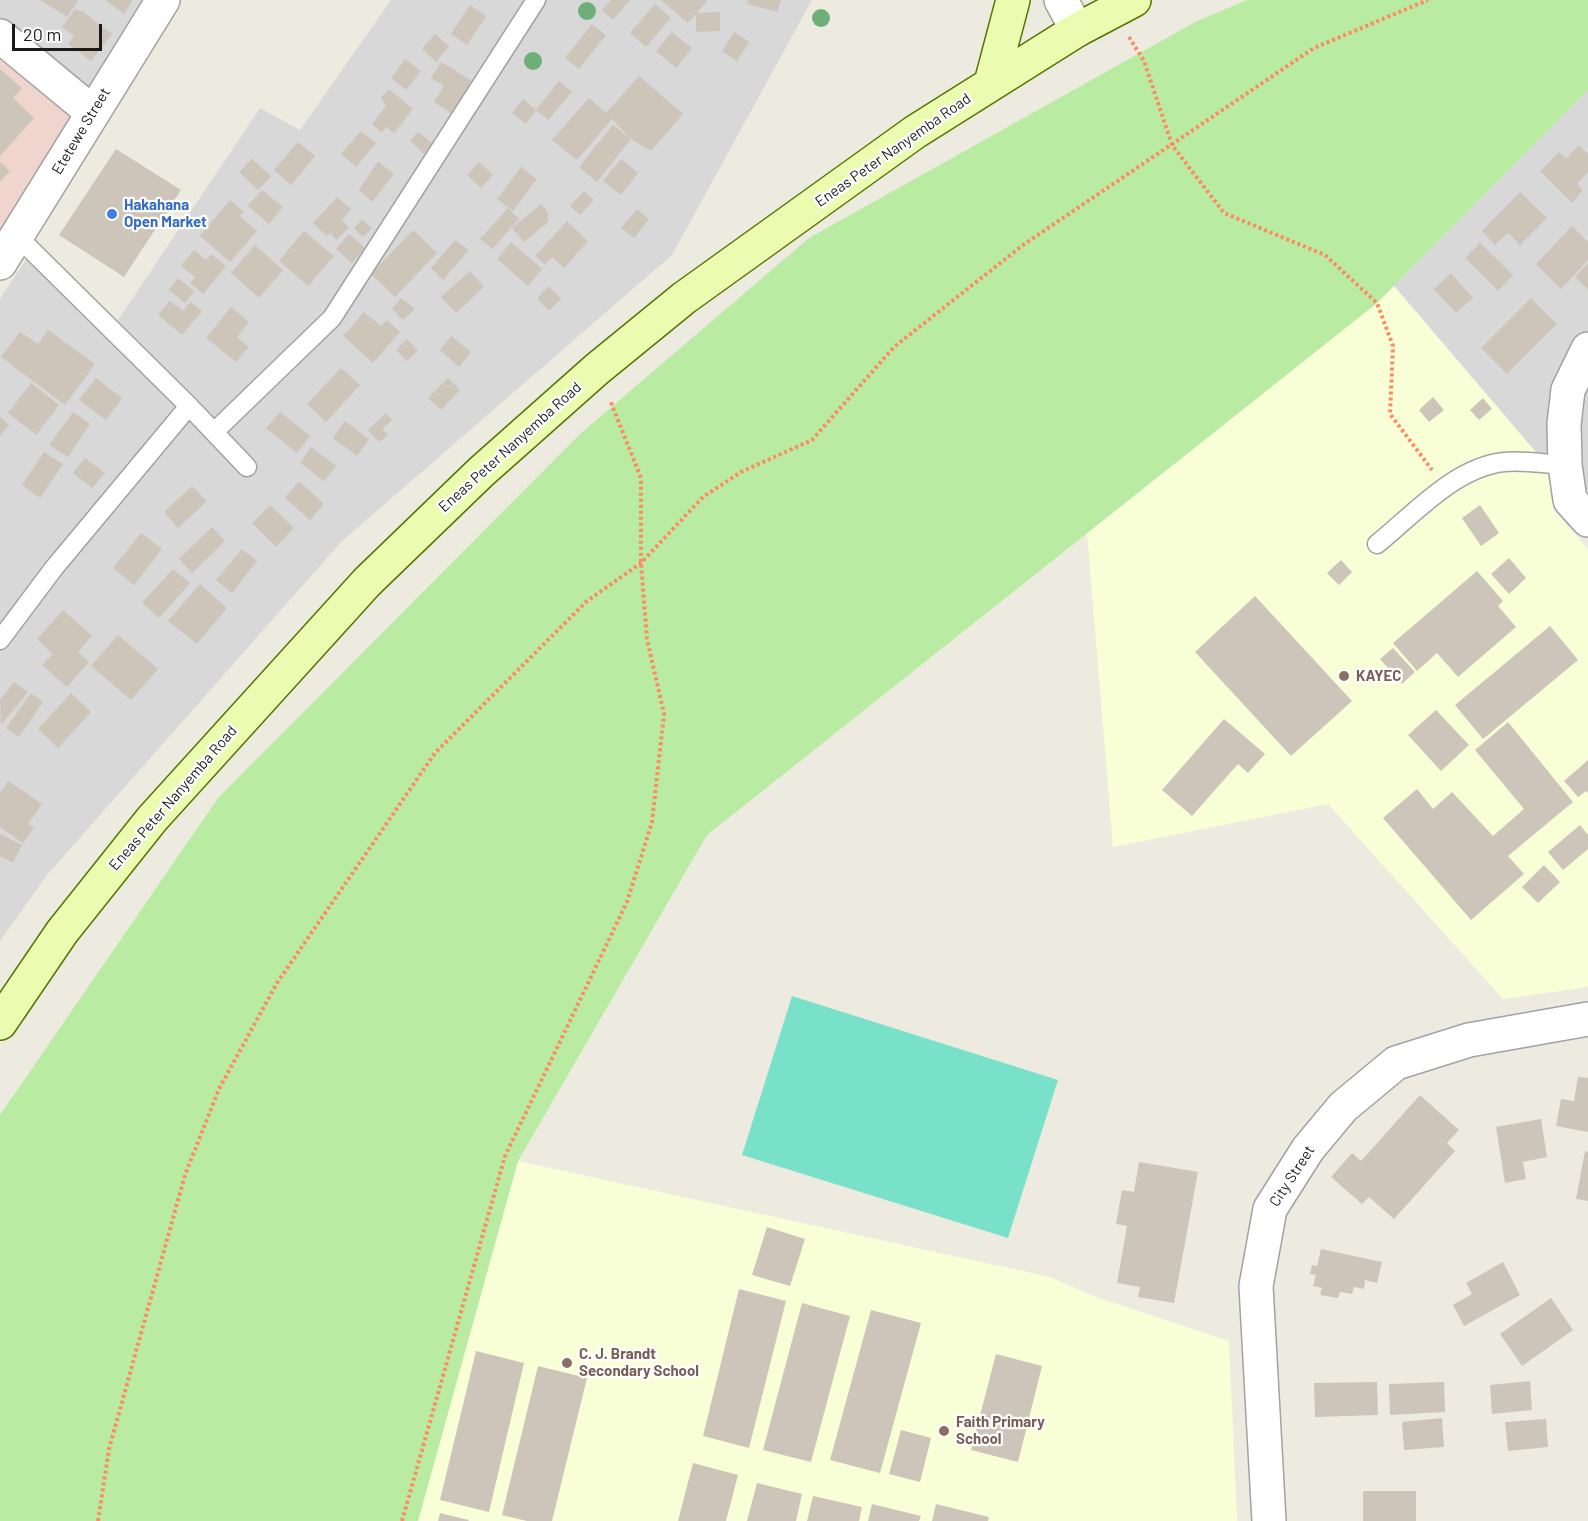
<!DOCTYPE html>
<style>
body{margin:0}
#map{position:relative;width:1588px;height:1521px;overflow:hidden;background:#edebe0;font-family:Barlow,sans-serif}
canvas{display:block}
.scale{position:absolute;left:12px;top:24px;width:90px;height:27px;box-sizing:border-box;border:3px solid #1b1b1b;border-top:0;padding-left:8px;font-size:18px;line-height:21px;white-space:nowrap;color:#1b1b1b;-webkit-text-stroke:4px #fff;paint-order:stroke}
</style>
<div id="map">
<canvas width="1588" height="1521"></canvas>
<div class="scale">20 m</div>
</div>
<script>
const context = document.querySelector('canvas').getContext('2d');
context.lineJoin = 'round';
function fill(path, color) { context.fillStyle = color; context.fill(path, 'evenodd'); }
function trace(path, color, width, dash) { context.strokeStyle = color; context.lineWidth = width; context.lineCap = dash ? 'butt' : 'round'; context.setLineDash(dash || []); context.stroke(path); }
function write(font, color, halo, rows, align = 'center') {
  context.font = font + ' Barlow,sans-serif'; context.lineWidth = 4.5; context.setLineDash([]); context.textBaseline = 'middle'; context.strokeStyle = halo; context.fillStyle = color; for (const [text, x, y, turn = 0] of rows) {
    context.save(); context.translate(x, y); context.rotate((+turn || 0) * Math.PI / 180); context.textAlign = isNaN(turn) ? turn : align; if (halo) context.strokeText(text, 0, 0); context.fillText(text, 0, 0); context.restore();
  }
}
const residential = new Path2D(`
 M0 0H149L81 104 0 36Z
 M391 0H812L672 255 341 542 47 875 0 941V299L27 258 114 326 260 108 300 130Z
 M1588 90V491L1565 465 1546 464 1394 286Z`);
const commercial = new Path2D(`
 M0 36 81 104 0 241Z`);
const education = new Path2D(`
 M1394 286 1546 464 1554 511 1588 549V987L1503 999 1328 804 1113 847 1087 533 1377 303Z
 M518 1161 1050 1277 1096 1297 1229 1341 1237 1521H418Z`);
const grass = new Path2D(`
 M1247 0H1588V90L1377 303 707 835 518 1161 418 1521H0V1115L218 798 580 434 809 238 1197 21Z`);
const pitch = new Path2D(`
 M792 996 1058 1080 1008 1238 742 1155Z`);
const building = new Path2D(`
 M40 0H78L67 17Z
 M105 0H133L124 14Z
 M611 0H630L613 20 602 10Z
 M661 0H708L688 23Z
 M748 0H781L777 12 747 4Z
 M655 4 671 18 646 47 630 33Z
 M470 5 486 16 467 45 451 34Z
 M75 9 83 12 112 34 91 61 68 44 74 36 62 27Z
 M720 12V31L696 32V13Z
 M592 24 606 35 579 69 565 58Z
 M672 32 692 48 676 68 656 51Z
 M734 32 749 42 737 61 722 51Z
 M435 34 449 46 436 62 422 49Z
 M405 59 421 71 406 90 391 78Z
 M441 62 472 81 452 114 434 102 444 86 431 78Z
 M0 69 22 88 13 98 34 118 0 156Z
 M639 76 683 114 651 151 631 139 612 119 577 160 552 140 589 98 606 113Z
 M559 81 572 92 548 120 536 110Z
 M389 89 413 109 394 133 386 127 382 133 372 124 386 106 381 98Z
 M523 99 536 110 526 124 512 113Z
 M613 125 631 139 597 182 579 167Z
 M361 131 376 143 356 167 341 154Z
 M418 132 433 144 424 154 410 141Z
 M298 142 315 156 291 185 274 170Z
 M1579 145 1588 154V172L1577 184 1583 190 1572 203 1540 171 1559 152 1566 159Z
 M116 149 181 190 124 277 59 235Z
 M252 159 271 176 258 190 239 172Z
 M621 159 638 173 621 195 603 181Z
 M378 161 394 174 372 202 359 190Z
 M0 162 10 171 0 182Z
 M479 162 493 175 481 188 467 175Z
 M521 167 537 179 513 211 497 199Z
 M262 190 283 207 269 224 248 206Z
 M584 191 594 200 580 215 570 206Z
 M1520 192 1547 218 1520 245 1508 233 1495 245 1482 231Z
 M337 197 351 209 342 220 349 227 337 240 330 233 327 236 313 223Z
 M230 200 244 212 240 216 257 231 230 262 200 236Z
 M541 204 548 212V222L524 242 512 228Z
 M508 208 519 219 492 249 480 239Z
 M637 209 649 219 634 238 621 228Z
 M362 219 372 228 363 237 354 229Z
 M567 221 588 241 564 268 552 257 545 265 535 256Z
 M1572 226 1588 242V260L1561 289 1536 264Z
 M413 230 437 253 395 297 371 274Z
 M304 231 334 256 308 286 279 261Z
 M349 234 365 248 352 263 336 249Z
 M455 240 469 250 443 280 431 268Z
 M511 242 542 269 528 286 497 259Z
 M1480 243 1513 275 1498 291 1465 258Z
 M255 245 283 270 259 298 231 273Z
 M194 250 206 260 211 254 226 266 203 294 190 283 195 277 181 266Z
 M1588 263V290L1575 277Z
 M470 271 484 287 456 313 441 297Z
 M1451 273 1473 298 1456 313 1434 289Z
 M178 278 194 291 185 303 169 290Z
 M549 286 561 299 549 311 537 298Z
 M401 298 415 309 403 320 392 309Z
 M1531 298 1557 324 1507 374 1481 348Z
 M170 301 183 311 190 302 202 311 182 335 158 315Z
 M231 307 249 322 237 337 249 347 236 362 206 338Z
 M364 312 381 326 387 320 400 332 373 363 343 336Z
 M48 330 95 364 65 405 1 357 20 332 38 344Z
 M451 336 471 352 459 367 440 350Z
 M407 339 418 351 407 361 396 350Z
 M341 368 360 385 326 422 307 404Z
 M96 378 122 398 106 420 79 400Z
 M448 378 460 390 441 410 428 398Z
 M31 383 59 405 36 435 8 413Z
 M1433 397 1444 410 1429 422 1419 410Z
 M1483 398 1492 409 1479 420 1470 410Z
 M73 412 90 424 68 457 49 445Z
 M280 412 310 436 297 453 266 428Z
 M386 413 392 420 382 429 388 435 379 442 368 430Z
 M0 417 9 425 0 436Z
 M345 421 369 439 357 456 333 438Z
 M311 447 336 466 324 481 300 463Z
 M44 452 63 464 40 498 22 485Z
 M85 458 105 473 92 488 73 473Z
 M299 481 324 504 310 520 285 498Z
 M192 486 207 501 178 528 164 512Z
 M270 505 294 528 276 547 252 523Z
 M1480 505 1499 533 1481 546 1462 518Z
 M212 527 225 541 192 573 179 559Z
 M141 533 162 549 134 585 113 568Z
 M242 549 257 561 232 593 216 580Z
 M1509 558 1526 578 1509 594 1491 574Z
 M1341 560 1352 572 1339 585 1327 573Z
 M173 569 190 583 159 618 142 603Z
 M1477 571 1503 601 1498 606 1516 627 1458 677 1437 653 1417 671 1393 643Z
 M200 584 227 608 197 644 168 621Z
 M1255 596 1352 701 1291 756 1195 652Z
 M63 610 92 636 78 652 89 662 67 687 42 665 53 654 37 639Z
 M1550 626 1578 660 1483 739 1455 705Z
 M118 635 158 669 131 700 91 666Z
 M1393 648 1415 672 1402 684 1380 659Z
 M14 682 28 692 1 725 0 700Z
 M31 693 43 702 19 737 6 728Z
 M71 693 91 712 58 748 38 729Z
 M1436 710 1469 745 1441 771 1408 735Z
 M1224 719 1265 754 1248 773 1238 764 1192 816 1162 790Z
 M1508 722 1573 802 1508 856 1524 874 1471 920 1383 818 1417 789 1433 809 1452 792 1493 836 1524 809 1475 750Z
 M1588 760V793L1586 791 1578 797 1564 781Z
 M8 781 42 804 28 824 34 828 23 843 0 827V793Z
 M1580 825 1588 835V849L1563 870 1548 852Z
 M0 834 22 845 13 863 0 856Z
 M1544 865 1560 882 1538 903 1522 887Z
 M1578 1077 1588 1078V1132L1556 1126 1561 1099 1574 1101Z
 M1420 1095 1459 1130 1447 1143 1455 1151 1394 1219 1369 1197 1362 1204 1331 1177 1352 1153 1361 1161Z
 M1541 1119 1547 1157 1523 1162 1526 1179 1505 1183 1496 1127Z
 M1585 1151 1588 1152V1201L1576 1199Z
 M1139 1162 1198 1172 1174 1303 1138 1297 1140 1287 1117 1283 1127 1226 1116 1224 1122 1190 1134 1192Z
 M767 1227 805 1239 790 1286 752 1275Z
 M1321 1249 1382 1262 1377 1283 1365 1280 1364 1289 1354 1287 1352 1294 1340 1292 1338 1298 1320 1295 1322 1288 1313 1286 1316 1275 1310 1274 1312 1265 1317 1266Z
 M1503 1262 1520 1295 1464 1326 1453 1305 1472 1294 1466 1283Z
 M739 1289 786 1301 749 1448 703 1436Z
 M1551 1298 1573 1330 1522 1366 1500 1334Z
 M802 1303 850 1316 811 1462 763 1450Z
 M871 1310 921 1323 880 1473 830 1460Z
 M476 1351 524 1363 489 1512 440 1500Z
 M996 1354 1042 1366 1018 1462 971 1450Z
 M538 1366 587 1378 552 1521H527L502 1515Z
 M1530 1381 1532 1410 1492 1414 1490 1385Z
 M1377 1382 1378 1415 1315 1417 1314 1383Z
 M1444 1382 1445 1412 1390 1415 1389 1384Z
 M1442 1418 1444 1447 1404 1450 1402 1422Z
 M1546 1419 1548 1447 1508 1451 1505 1422Z
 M901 1430 931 1438 920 1482 889 1474Z
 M693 1463 738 1475 726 1521H678Z
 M757 1483 802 1494 796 1521H747Z
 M1363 1491H1416V1521H1363Z
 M813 1496 862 1507 859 1521H807Z
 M872 1504 921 1516 919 1521H868Z
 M936 1504 989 1517 988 1521H932Z
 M440 1513 469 1520 468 1521H438Z`);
const path = new Path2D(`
 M1129 37 1144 61 1172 145 1224 213 1325 255 1377 303 1393 346 1390 414 1432 470
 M98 1521 109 1449 185 1175 219 1089 277 983 435 753 587 601 641 563 703 497 741 472 812 440 894 347 1023 245 1314 48 1428 0
 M402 1521 505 1156 627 902 652 822 664 714 647 639 641 563V478L610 400`);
const lane = new Path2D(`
 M17 236 189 406 247 467
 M214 432 332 318 536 0
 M1377 544C1413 515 1455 467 1504 462 1524 460 1545 464 1565 465
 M0 640 54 568 189 406`);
const street = new Path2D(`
 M1061 0 1077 30
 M0 36 92 112
 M0 263 163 0
 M1588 349 1568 390 1564 424 1565 465 1570 500 1588 520
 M1269 1521 1256 1286 1270 1209 1308 1149 1343 1107 1396 1063 1469 1040 1588 1019`);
const secondary = new Path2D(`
 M991 83 1013 0
 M0 1023 62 932 152 819 367 582 481 472 597 369 684 298 915 132 1077 30 1134 0`);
const trees = [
 [587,11],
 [821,18],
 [533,61]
];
const markers = [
 [112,214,6,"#3f7fe0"],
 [1344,676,6,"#8d6e63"],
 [567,1363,6,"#8d6e63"],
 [944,1431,6,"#8d6e63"]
];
const streetNames = [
 ["Etetewe Street",81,131,-59],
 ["Eneas Peter Nanyemba Road",893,150,-35],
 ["Eneas Peter Nanyemba Road",510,447,-42],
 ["Eneas Peter Nanyemba Road",173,798,-49],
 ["City Street",1292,1176,-57]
];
const shopNames = [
 ["Hakahana",124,205],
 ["Open Market",124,222]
];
const educationNames = [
 ["KAYEC",1356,676],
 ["C. J. Brandt",579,1354],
 ["Secondary School",579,1371],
 ["Faith Primary",956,1422],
 ["School",956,1439]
];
fill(residential, '#d9d8d8');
fill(commercial, '#f0d5ce');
fill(education, '#f8ffd7');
fill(grass, '#baeba2');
fill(pitch, '#79e1ca');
fill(building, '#cdc5b9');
trace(lane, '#a2a2a2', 21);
trace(street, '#a2a2a2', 36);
trace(secondary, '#557400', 36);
trace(path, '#ff8a5f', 4, [3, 3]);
trace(lane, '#fff', 18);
trace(street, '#fff', 33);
trace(secondary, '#ebfcb0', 33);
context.fillStyle = '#6eae79';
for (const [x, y] of trees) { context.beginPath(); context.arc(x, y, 9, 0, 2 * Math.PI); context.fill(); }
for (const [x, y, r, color] of markers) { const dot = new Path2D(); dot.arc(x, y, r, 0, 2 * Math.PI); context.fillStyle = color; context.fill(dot); trace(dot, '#fff', 2); }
write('15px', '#1b1b1b', '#fff', streetNames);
write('bold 15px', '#366cbe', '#fff', shopNames, 'left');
write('bold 15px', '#785e54', '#fff', educationNames, 'left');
</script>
